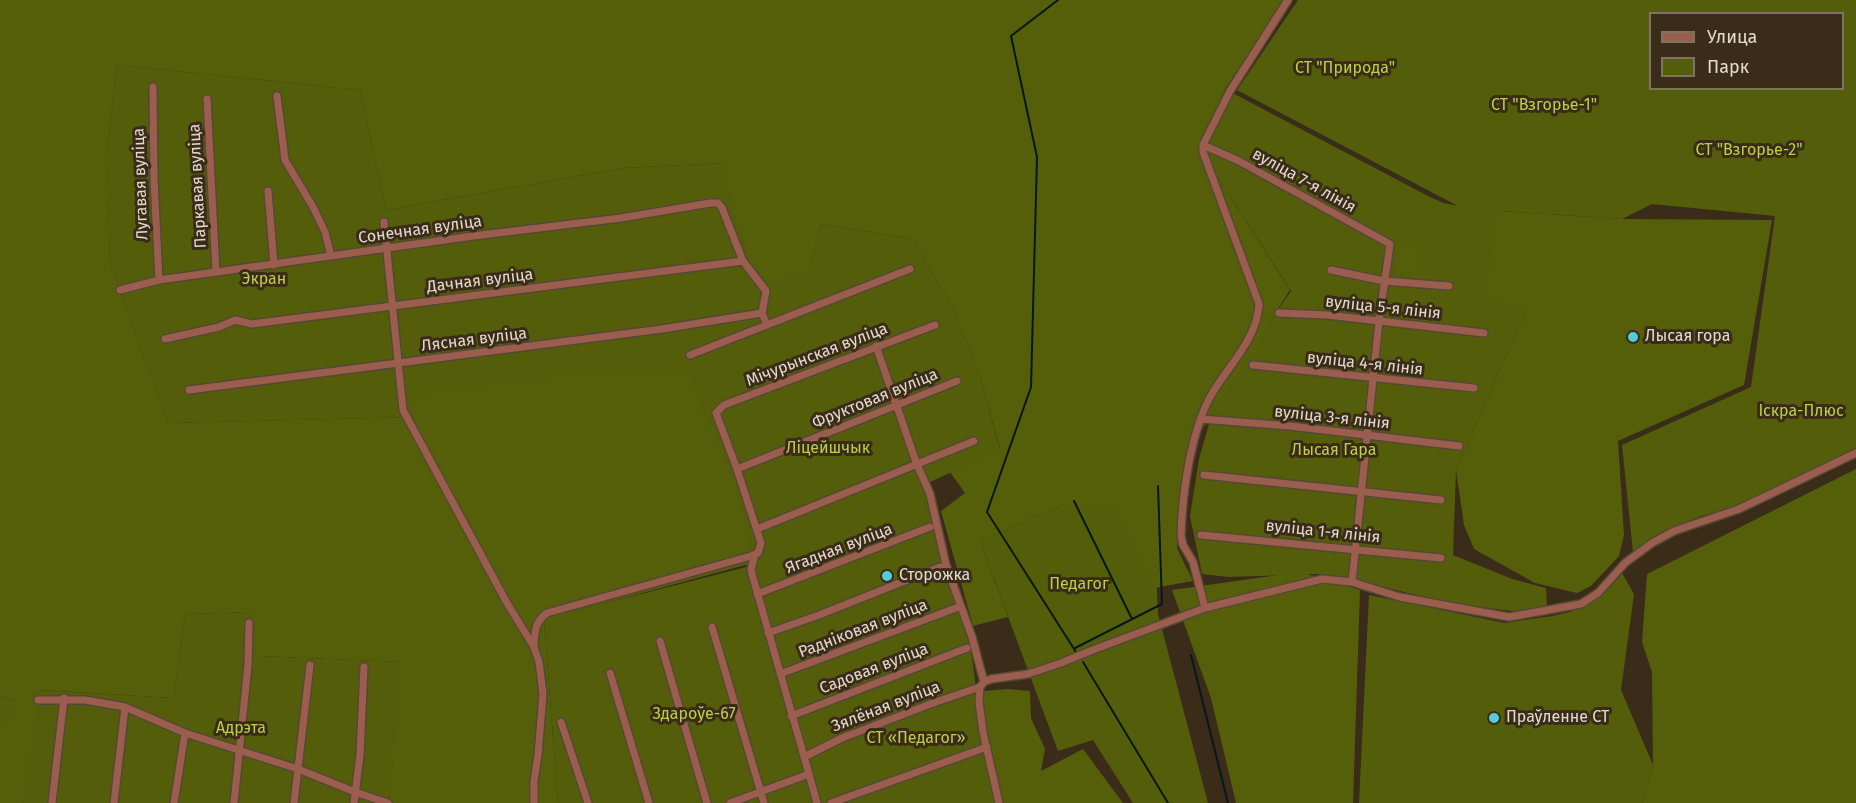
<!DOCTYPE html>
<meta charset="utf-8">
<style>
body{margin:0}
#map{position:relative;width:1856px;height:803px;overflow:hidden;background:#3a2c18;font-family:"Fira Sans",sans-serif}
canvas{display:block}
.legend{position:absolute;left:1649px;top:12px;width:195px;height:78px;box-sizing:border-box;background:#3a2c18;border:2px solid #7e7261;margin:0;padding:8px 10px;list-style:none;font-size:18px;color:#e4dbcf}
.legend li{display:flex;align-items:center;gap:12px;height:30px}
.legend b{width:30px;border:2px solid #7e7261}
</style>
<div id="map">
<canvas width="1856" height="803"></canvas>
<ul class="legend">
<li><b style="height:8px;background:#9b5e4e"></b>Улица</li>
<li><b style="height:16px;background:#545e0a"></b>Парк</li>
</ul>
</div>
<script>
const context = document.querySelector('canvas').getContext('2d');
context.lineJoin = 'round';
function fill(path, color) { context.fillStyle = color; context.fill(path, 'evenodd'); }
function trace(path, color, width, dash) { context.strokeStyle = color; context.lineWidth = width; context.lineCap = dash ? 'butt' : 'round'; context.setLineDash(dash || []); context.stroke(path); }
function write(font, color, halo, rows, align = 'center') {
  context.font = font + ' "Fira Sans",sans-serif'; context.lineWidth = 6; context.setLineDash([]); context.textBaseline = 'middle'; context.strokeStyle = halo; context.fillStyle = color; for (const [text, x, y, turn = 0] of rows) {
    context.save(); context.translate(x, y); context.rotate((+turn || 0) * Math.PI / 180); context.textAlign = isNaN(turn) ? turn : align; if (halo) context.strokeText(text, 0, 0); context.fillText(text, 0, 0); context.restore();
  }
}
const green = new Path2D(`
 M1298 0H1856V448L1747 502 1727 510 1701 516 1662 532 1633 552 1622 445 1751 387 1775 216 1652 204 1622 219 1500 211 1493 243 1527 308 1456 470 1453 555 1512 579 1546 588 1547 607 1522 612 1453 604 1347 578 1317 574 1228 577 1202 574 1190 516 1199 459 1214 407 1245 357 1291 291 1199 148 1225 89 1428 196 1443 203 1458 206 1237 90ZM1650 14H1842V88H1650Z
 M117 65 360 90 386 210 624 168 725 163 746 254 809 271 821 224 913 239 956 315 979 372 1000 450 930 482 971 650 984 749 978 721 982 749 996 803H558L544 619 754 565 414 396 416 417 168 423 110 263 107 167 0 132 107 152Z
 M1152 487 1158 614 1208 803H1133L1093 740 1058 751 980 541 1064 504Z
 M1622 573 1634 594 1621 690 1653 765 1642 803H1359L1369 595 1505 623 1512 622C1562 614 1589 616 1622 573Z
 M254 612 258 656 402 662 389 803H23L39 690 174 698 185 614Z
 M0 696 17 701 7 721 0 725Z`);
const forest = new Path2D(`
 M0 0H1284L1225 89 1199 148 1290 290 1190 448 1177 548 1193 581 1154 588 1116 508 1064 504 980 541 1008 617 973 626 941 511 965 493 950 472 1000 449 979 372 956 315 913 239 821 224 809 271 770 283 746 254 724 163 624 168 386 210 360 90 117 65 107 152 110 263 168 423 415 417 414 395 566 375 688 370 703 413 734 483 754 565H745L544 620 558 803H389L401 662 257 656 253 612 185 614 174 698 40 690 23 803H0V725L7 720 17 701 0 696Z
 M1499 211 1622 219 1772 220 1744 385 1618 441 1624 535 1619 556 1591 586 1577 593 1535 583 1474 549 1464 525 1456 470 1527 308 1487 299 1493 243Z
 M1404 244H1419L1413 274 1395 272Z
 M1856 469V803H1642L1653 765 1652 672 1642 642 1647 574Z
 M1300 572 1360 590 1353 803H1236L1211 698 1172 590Z
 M1008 689 1030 691 1031 718 1045 749 1041 771 1083 749 1123 803H1001L984 749V691Z`);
const stream = new Path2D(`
 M1058 0 1011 36 1037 157 1031 387 987 512 1076 652
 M1074 501 1132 619
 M1075 648 1162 604 1158 486
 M1191 655 1228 803
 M1083 662 1168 803`);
const minor = new Path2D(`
 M153 87 154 180 159 280
 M277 96 285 160 313 207 325 232 331 256
 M207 99 216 272
 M1203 145 1239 161 1390 244 1379 321 1352 582
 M268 191 274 265
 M384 222 403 410 507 603 534 647 539 662 543 694 538 755 534 781V803
 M743 261 766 291 762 313 767 325
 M1331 270 1384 281 1449 286
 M120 290 159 280 473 236 621 218 710 203H718L722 208 743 261 252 324 235 320 219 327 165 339
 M1279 313 1327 315 1484 333
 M876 346 916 462 930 494 946 565 972 637 984 682
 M690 355 910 269
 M1253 365 1474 388
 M189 390 662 329 762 313
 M1201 419 1290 426 1459 446
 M737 469 957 381
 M1204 475 1441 500
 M757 529 974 441
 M1201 535 1441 558
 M757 594 930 527
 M1205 608 1193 562 1183 545 1181 536C1182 495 1190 438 1208 401 1224 369 1257 342 1259 304L1203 152V145L1230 91 1288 0
 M712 627 764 803
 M768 633 819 615 940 567
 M660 641 707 803
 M534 647C535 633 534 622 547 613L751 556
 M610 673 649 803
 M780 674 956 608
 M38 700H85L125 707 185 733 298 769 355 792 388 803
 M791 716 967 648
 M561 722 588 803
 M804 757 842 738 933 703 980 687
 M809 774 817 803
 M52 803 64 698
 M114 803 125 707
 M174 803 185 733
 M234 803 248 665 249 623
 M294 803 310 665
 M354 803 360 755 364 667
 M730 803 809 774 752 574 751 569 754 558 751 556 758 553 761 543 737 469 716 413 724 405 935 325
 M831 803 987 747
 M999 803 983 732 979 702 980 687 984 682 991 679 1028 674 1061 663 1090 651 1205 608 1322 579 1352 582 1400 597 1509 617 1581 604 1598 593 1625 563 1652 543 1674 531 1739 509 1856 453`);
const markers = [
 [1633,337,6,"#53cbdb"],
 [887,576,6,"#53cbdb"],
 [1494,718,6,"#53cbdb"]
];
const parkNames = [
 ["СТ \"Природа\"",1345,69],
 ["СТ \"Взгорье-1\"",1544,106],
 ["СТ \"Взгорье-2\"",1749,151],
 ["Экран",264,280],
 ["Іскра-Плюс",1801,412],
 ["Ліцейшчык",828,449],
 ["Лысая Гара",1334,451],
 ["Педагог",1079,585],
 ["Здароўе-67",694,715],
 ["Адрэта",241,729],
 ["СТ «Педагог»",916,739]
];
const streetNames = [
 ["вуліца 7-я лінія",1304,181,29],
 ["Лугавая вуліца",141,184,-92],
 ["Паркавая вуліца",198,186,-93],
 ["Сонечная вуліца",420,230,-8],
 ["Дачная вуліца",480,281,-7],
 ["вуліца 5-я лінія",1383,308,6],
 ["Лясная вуліца",474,340,-7],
 ["Мічурынская вуліца",817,355,-21],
 ["вуліца 4-я лінія",1365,364,6],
 ["Фруктовая вуліца",875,399,-22],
 ["вуліца 3-я лінія",1332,418,6],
 ["вуліца 1-я лінія",1323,532,6],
 ["Ягадная вуліца",839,549,-21],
 ["Радніковая вуліца",863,629,-21],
 ["Садовая вуліца",874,669,-21],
 ["Зялёная вуліца",886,707,-21]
];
const poiNames = [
 ["Лысая гора",1645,337],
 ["Сторожка",899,576],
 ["Праўленне СТ",1506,718]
];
fill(green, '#545e0a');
fill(forest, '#555f0a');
trace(stream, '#07181d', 2);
trace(minor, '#554835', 10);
trace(minor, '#9b5e4e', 7);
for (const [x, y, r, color] of markers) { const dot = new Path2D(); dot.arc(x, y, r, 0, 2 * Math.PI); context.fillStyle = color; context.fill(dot); trace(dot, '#3a2c18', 2); }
write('16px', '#bdd04a', '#3a2c18', parkNames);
write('16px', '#e4dbcf', '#3a2c18', streetNames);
write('16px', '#e4dbcf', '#3a2c18', poiNames, 'left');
</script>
